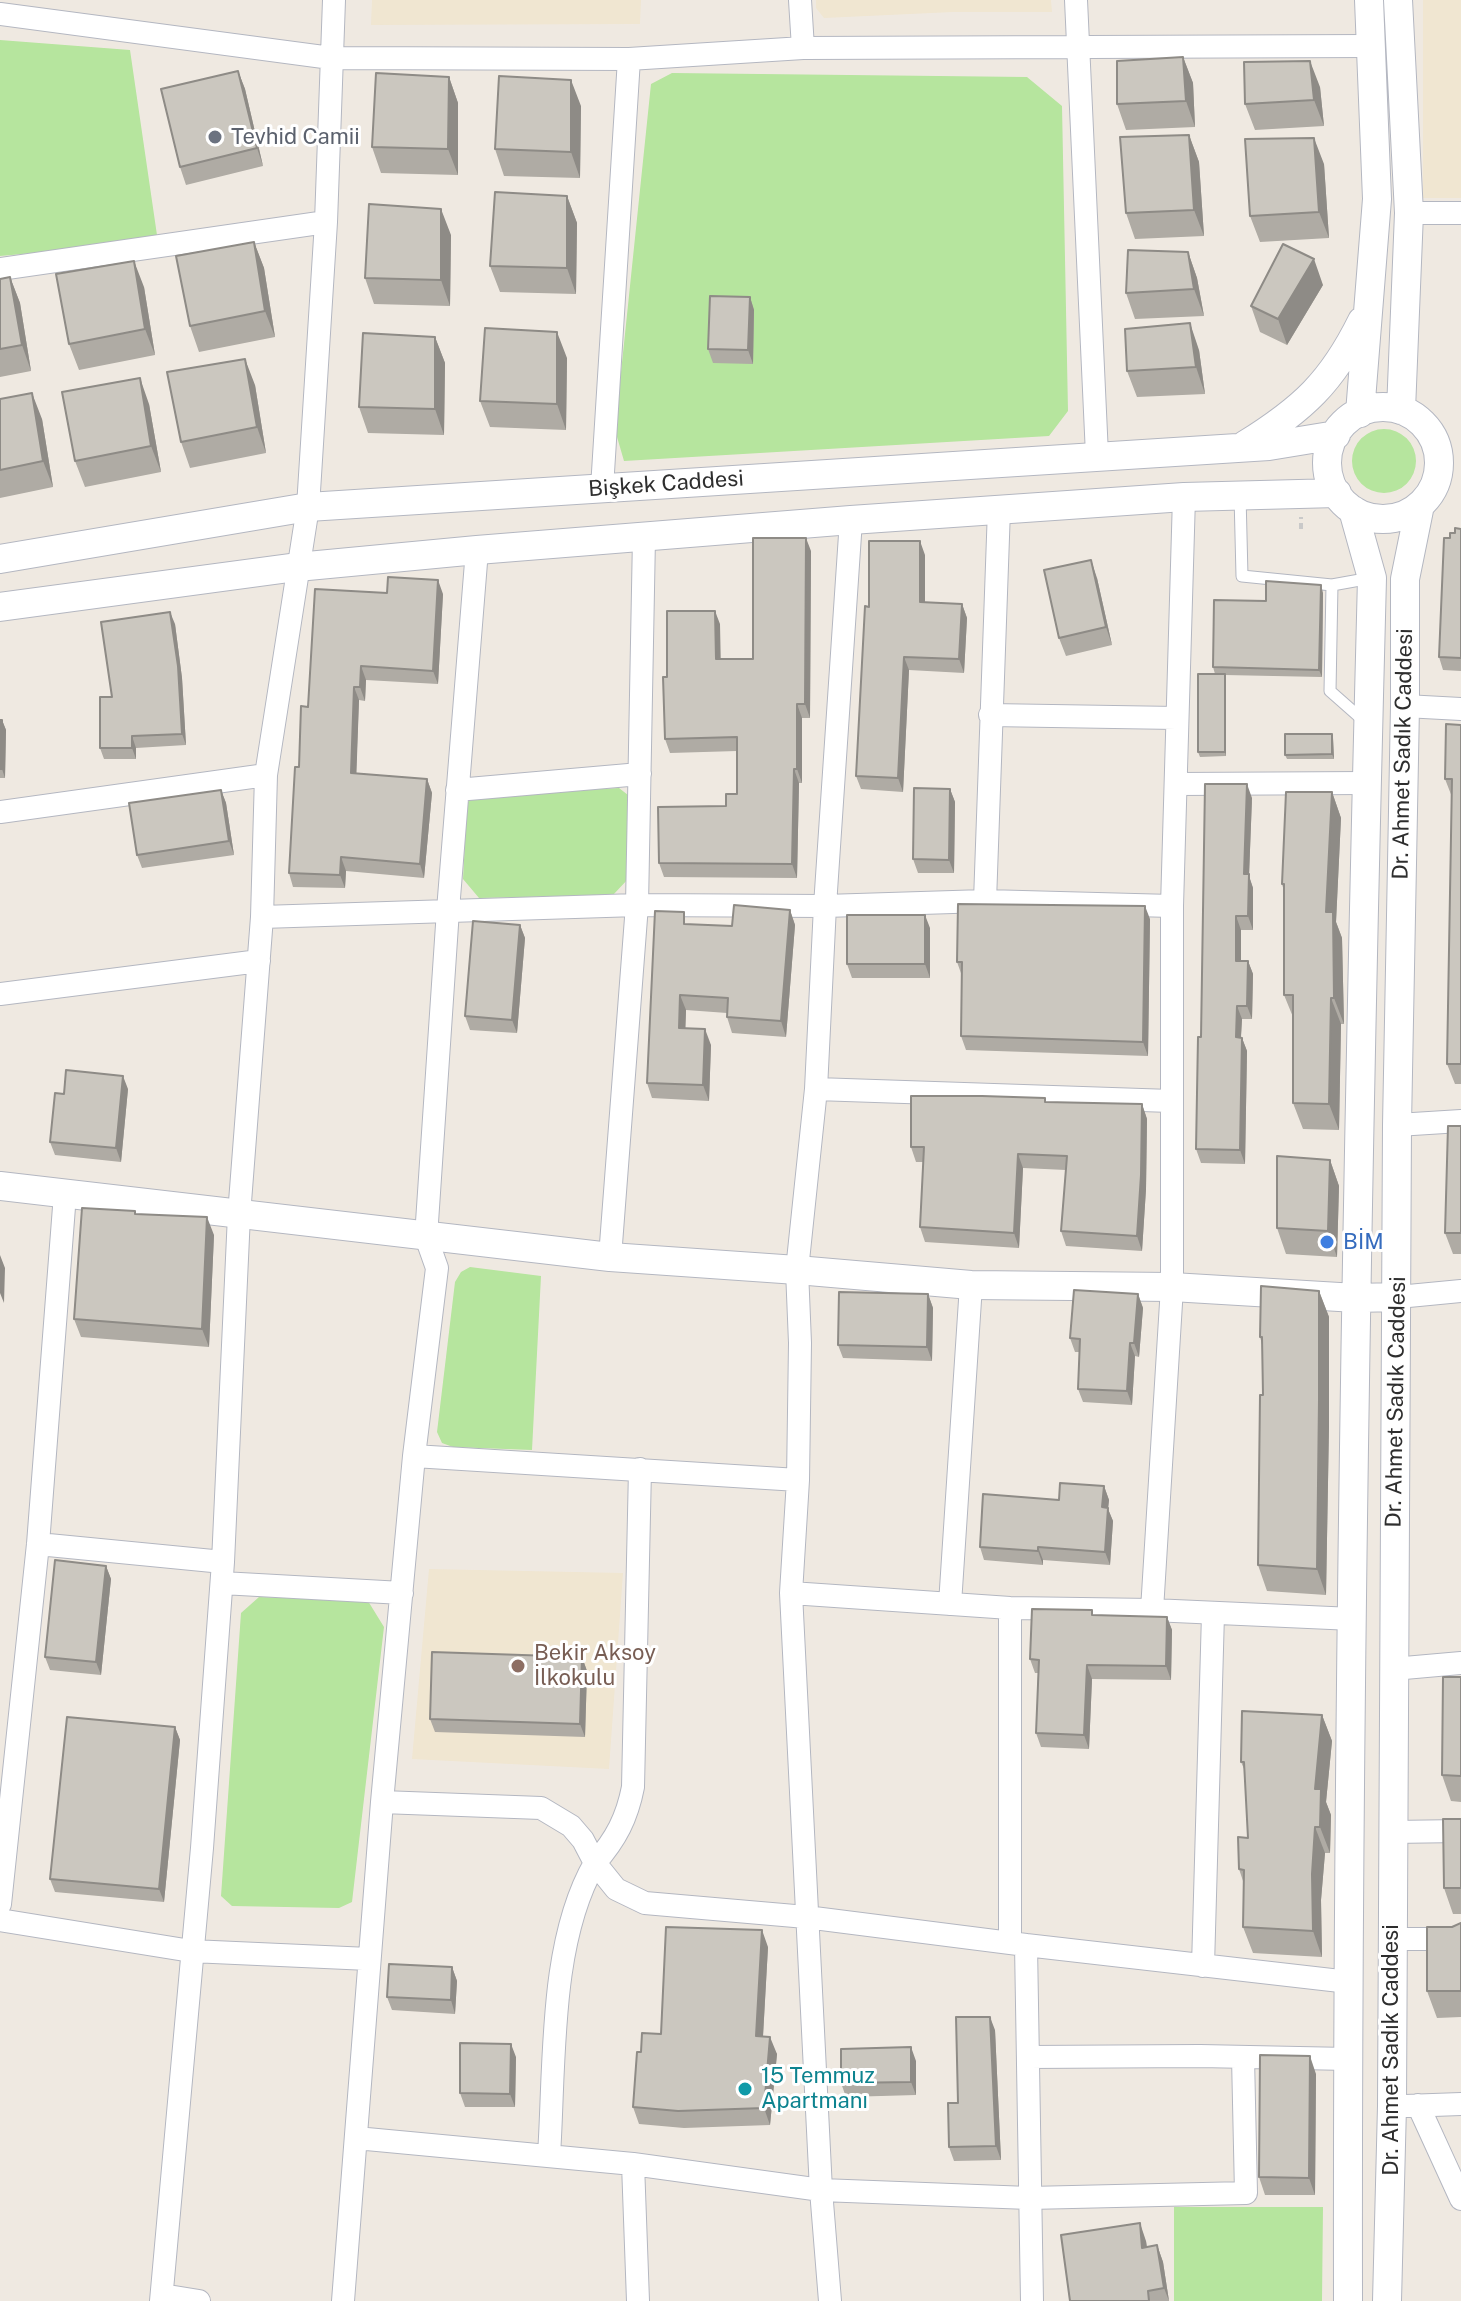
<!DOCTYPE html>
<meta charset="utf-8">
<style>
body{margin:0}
canvas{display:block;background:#efe9e1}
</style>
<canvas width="1461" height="2301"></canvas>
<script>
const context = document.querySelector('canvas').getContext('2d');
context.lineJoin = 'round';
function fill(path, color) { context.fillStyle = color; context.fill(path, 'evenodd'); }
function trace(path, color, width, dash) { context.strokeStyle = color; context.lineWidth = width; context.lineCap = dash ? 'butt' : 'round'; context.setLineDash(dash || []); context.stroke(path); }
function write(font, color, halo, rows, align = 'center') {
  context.font = font + ' "Public Sans",sans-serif'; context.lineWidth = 6; context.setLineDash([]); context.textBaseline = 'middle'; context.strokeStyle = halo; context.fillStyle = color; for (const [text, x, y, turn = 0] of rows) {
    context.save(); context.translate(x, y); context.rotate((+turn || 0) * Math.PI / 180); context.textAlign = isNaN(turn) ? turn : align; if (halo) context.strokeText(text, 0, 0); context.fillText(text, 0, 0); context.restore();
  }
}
const education = new Path2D(`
 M372 0H641L640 24 371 25Z
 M816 0H1051L1052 12H953L824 18 816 8Z
 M1423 0H1461V198H1423Z
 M429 1569 623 1573 609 1769 412 1759Z`);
const green = new Path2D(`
 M0 40 130 50 158 242 0 256Z
 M672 73 1027 77 1062 106 1068 411 1049 436 624 461 615 430 651 84Z
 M1352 461a32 32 0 1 1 64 0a32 32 0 1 1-64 0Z
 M619 788 628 795 629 878 613 895 479 898 463 879 467 802 479 796Z
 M470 1267 541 1276 532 1450 453 1447 442 1443 437 1432 455 1282 461 1272Z
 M259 1597 368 1601 384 1627 352 1902 339 1908 232 1906 221 1896 241 1613Z
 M1174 2207H1323L1322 2301H1174Z`);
const path = new Path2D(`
 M1301 529V517`);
const service = new Path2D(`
 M1240 495 1242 576 1332 585
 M1364 721 1330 691 1332 585 1371 578`);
const minor = new Path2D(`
 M800 0 803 48
 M1076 0 1097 455
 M0 14 331 58 629 59 803 48 1370 46
 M1409 213H1461
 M0 269 326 222
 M602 488 629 59
 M1405 706 1461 709
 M990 715 1176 718
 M1177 784 1366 783
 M457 790 640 774
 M0 812 266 775
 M985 901 999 509
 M262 917 637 905 825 906 985 901 1172 906
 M0 994 259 961
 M816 1089 1171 1101
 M1397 1125 1461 1121
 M610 1257 637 905 644 537
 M1398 1297 1461 1291
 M414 1456 798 1480
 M38 1544 223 1562
 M222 1583 402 1593
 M791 1593 1010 1608 1152 1610 1353 1619
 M950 1604 971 1285
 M1152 1610 1172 1287V906L1184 497
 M1393 1669 1461 1663
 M382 1802 541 1808 571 1826 583 1840 595 1863C616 1839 627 1818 633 1787L640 1469
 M1392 1832 1461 1831
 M0 1904 38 1544 65 1194
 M0 1920 191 1951 369 1959
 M1392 1939H1461
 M1010 1943V1608
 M1203 1966 1213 1614
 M1028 2057 1200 2056 1348 2059
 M1418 2105 1461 2199
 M1405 2106 1461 2104
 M356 2138 633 2164 821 2190 1029 2198 1246 2193 1243 2057
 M549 2155C555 2064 549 1942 595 1863L616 1889 645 1903 806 1917 1026 1945
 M633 2164 638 2301
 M162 2295 199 2301
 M161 2301 202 1848 223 1562 239 1215 262 917 266 775 308 507 326 222 334 0
 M343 2301 382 1802 414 1456 437 1268 426 1237 448 910 477 550
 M830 2301 821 2190 791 1593 798 1480 800 1343 797 1270 816 1089 825 906 851 520
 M1032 2301 1026 1945 1349 1982`);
const tertiary = new Path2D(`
 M1398 0 1409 213 1401 410
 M1327 463a56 56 0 1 1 112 0a56 56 0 1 1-112 0Z
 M1360 413 1377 199 1369 0
 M1245 445C1303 409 1332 382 1362 321
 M0 559 308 507 1269 446 1336 435
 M0 607 297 567 477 550 851 520 1184 497 1337 493
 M0 1186 610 1257 797 1270 971 1285 1172 1287 1356 1298 1398 1297
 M1348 2301C1347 1727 1357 1152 1372 578L1353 510
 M1387 2301 1392 2106 1397 1125 1405 706V579L1420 505`);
const wall = new Path2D(`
 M1183 57 1193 83 1195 127 1126 130 1117 104Z
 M238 71 245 89 263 166 186 185 180 167Z
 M449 77 458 103V175L381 173 372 147Z
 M1320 87 1324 126 1255 130 1245 104Z
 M581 106 580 178 504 176 495 149Z
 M1189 135 1199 162 1204 236 1135 239 1126 213Z
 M1324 164 1329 238 1260 242 1250 216Z
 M567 196 577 223 576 294 500 292 490 266Z
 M451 235 450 306 374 304 365 278Z
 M254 242 264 268 275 337 199 352 190 326Z
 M1188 252 1197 278 1204 316 1135 319 1126 293Z
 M10 277 20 303 31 371 0 377V279Z
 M1323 285 1287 345 1260 332 1251 306Z
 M144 287 155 355 79 370 69 344Z
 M750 297 754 310 753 364 713 363 708 349Z
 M435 337 445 363 444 435 368 433 359 407Z
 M1199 350 1205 394 1137 397 1127 371Z
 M567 358 566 430 490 427 480 401Z
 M255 385 266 453 190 468 181 442Z
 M0 399 42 419 53 487 0 498Z
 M149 404 161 472 85 487 75 461Z
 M1461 529V671L1443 670 1439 657 1450 538Z
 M811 551 810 718H802V783H799L797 878 664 877 659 863 726 806 737 794V751L670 753 665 739 667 677 720 624V659H753Z
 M925 555V602L962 604 967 618 964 673 909 670 903 792 861 789 856 776 869 607Z
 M1097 578 1112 645 1066 656 1059 638Z
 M1323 593 1322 677 1225 675 1226 679V756L1200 757 1198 752 1215 674 1213 667 1266 601Z
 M443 594 438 684 366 680 365 701 359 700 356 773 427 779 432 793 424 878 346 871 345 888 293 887 289 873 299 767 308 707Z
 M175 624 182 678 186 745 136 748V759H104L100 748 112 697Z
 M0 720H2L6 730 5 778H0Z
 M1461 725V1084H1455L1447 1064 1452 797 1445 779Z
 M1332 734 1333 738 1334 759H1287L1285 755Z
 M950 789 955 802 954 873H918L913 859Z
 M221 790 226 803 234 855 142 868 137 855Z
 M1332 792 1341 818 1336 922 1342 938 1344 1024H1341L1339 1130 1303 1129 1293 1103V1017L1284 995V891L1282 884Z
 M1252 798 1249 876 1253 888V930H1241V961H1248L1253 974 1252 1019H1242L1241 1038H1242L1247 1051 1245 1164 1201 1163 1196 1149 1201 1037Z
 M790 910 795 925 786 1037 732 1033 727 1017V1013L686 1010 685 1028 711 1045 709 1101 652 1098 647 1083 688 924 732 926Z
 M1150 919 1148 1056 966 1050 961 1036 962 976 957 962Z
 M520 925 525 938 517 1033 470 1030 465 1016Z
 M930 928V978H852L847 964Z
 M128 1089 121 1162 55 1155 50 1142Z
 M1045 1098 1046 1102 1142 1104 1147 1119 1146 1189 1142 1251 1066 1246 1061 1231 1066 1170 1023 1168 1019 1248 925 1242 920 1227 923 1162H916L911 1147Z
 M1461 1126V1254H1453L1445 1233Z
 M1330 1160 1339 1186 1337 1257 1286 1254 1277 1228Z
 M136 1214 214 1235 209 1347 81 1337 74 1319Z
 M1319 1291 1329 1317V1426L1326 1595 1267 1591 1258 1565 1263 1395 1262 1344 1260 1337Z
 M928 1294 933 1308 932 1361 843 1358 838 1345Z
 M1138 1294 1143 1308 1139 1357 1135 1356 1132 1405 1083 1402 1078 1389 1080 1352H1075L1070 1338Z
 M1104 1486 1109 1500 1108 1509 1113 1521 1110 1565 1043 1560V1565L984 1560 980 1547 1059 1500Z
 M106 1566 111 1579 101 1675 50 1670 45 1657Z
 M1094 1615 1167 1617 1172 1630 1171 1680 1092 1679 1089 1749 1041 1747 1036 1733 1038 1673H1035L1030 1659Z
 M582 1657 587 1671 585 1737 435 1732 430 1719Z
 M1461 1677V1802L1451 1801 1442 1775Z
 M1322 1715 1332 1741 1326 1802 1331 1815 1330 1853H1325L1321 1900 1322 1957 1253 1953 1243 1927 1244 1884 1239 1869 1248 1838 1245 1771 1241 1762Z
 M175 1727 180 1740 164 1902 55 1892 50 1879Z
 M1461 1819V1914H1453L1444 1888Z
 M1461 1923V2017L1437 2018 1427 1991 1452 1927Z
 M768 1947 763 2037 777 2054 770 2125 684 2128 639 2124 633 2107 641 2052 661 2034Z
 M452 1967 457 1981 455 2014 392 2010 387 1997Z
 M995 2030 1001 2160 954 2161 949 2147 958 2103Z
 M516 2057 515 2107H465L460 2093Z
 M916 2061V2095L846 2097 841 2083Z
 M1316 2074 1315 2195H1265L1259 2177Z
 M1146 2241 1147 2247 1157 2245 1163 2262 1169 2301H1070Z`);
const shadedWall = new Path2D(`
 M1183 57 1193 83 1195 127 1186 101Z
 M1310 61 1320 87 1324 126 1314 100Z
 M238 71 245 89 263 166 257 148Z
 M449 77 458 103V175L448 149Z
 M571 80 581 106 580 178 571 152Z
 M1189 135 1199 162 1204 236 1194 210Z
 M1314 138 1324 164 1329 238 1319 212Z
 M567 196 577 223 576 294 567 268Z
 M441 209 451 235 450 306 441 280Z
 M254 242 264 268 275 337 265 311Z
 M1188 252 1197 278 1204 316 1194 289Z
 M1314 259 1323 285 1287 345 1278 319Z
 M134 261 144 287 155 355 145 329Z
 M10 277 20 303 31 371 22 345Z
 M750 297 754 310 753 364 748 350Z
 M1190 323 1199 350 1205 394 1196 367Z
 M557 332 567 358 566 430 557 404Z
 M435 337 445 363 444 435 435 409Z
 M245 359 255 385 266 453 257 427Z
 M140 378 149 404 161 472 151 446Z
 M32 393 42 419 53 487 43 461Z
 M806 538 811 551 810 718 805 704Z
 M920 541 925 555V615L920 602Z
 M1091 560 1097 578 1112 645 1106 627Z
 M438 580 443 594 438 684 433 671Z
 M1321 585 1323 593 1322 677 1319 670Z
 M962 604 967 618 964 673 959 659Z
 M715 611 720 624 721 673 716 659Z
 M170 612 175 624 182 678 186 745 182 734Z
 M904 657 909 670 903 792 898 778Z
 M361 666 366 680 365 701 360 687Z
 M1225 674 1226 679V756L1225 752Z
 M354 687 359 700 356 786 351 773Z
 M797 704 802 718V783L797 769Z
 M2 720 6 730 5 778 2 769Z
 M1332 734 1333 738 1334 759 1332 754Z
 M132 736 136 748V759L132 748Z
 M794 769 799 783 797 878 792 864Z
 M427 779 432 793 424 878 420 864Z
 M1247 784 1252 798 1249 876 1253 888V930L1248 916 1244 874Z
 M950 789 955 802 954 873 949 860Z
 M221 790 226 803 234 855 229 841Z
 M1332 792 1341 818 1336 922 1342 938 1344 1024 1334 998 1326 912Z
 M341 857 346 871 345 888 340 875Z
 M1145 906 1150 919 1148 1056 1143 1042Z
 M790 910 795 925 786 1037 781 1021Z
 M925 915 930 928V978L925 964Z
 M1236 916 1241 930V974L1236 961Z
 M520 925 525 938 517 1033 512 1020Z
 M1248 961 1253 974 1252 1019 1247 1006Z
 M680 995 686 1010 685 1044 679 1028Z
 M1331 998 1341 1024 1339 1130 1329 1104Z
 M1237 1006 1242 1019 1240 1051 1236 1037Z
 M705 1029 711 1045 709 1101 703 1085Z
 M1242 1038 1247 1051 1245 1164 1240 1150Z
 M123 1076 128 1089 121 1162 116 1148Z
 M1142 1104 1147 1119 1146 1189 1142 1251 1137 1236Z
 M1018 1154 1023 1168 1019 1248 1014 1233Z
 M1330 1160 1339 1186 1337 1257 1328 1231Z
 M207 1217 214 1235 209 1347 202 1329Z
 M0 1255 5 1268 4 1303 0 1293Z
 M1319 1291 1329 1317V1426L1326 1595 1317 1569Z
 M928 1294 933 1308 932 1361 927 1347Z
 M1138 1294 1143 1308 1139 1357 1134 1343Z
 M1130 1343 1135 1356 1132 1405 1127 1391Z
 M1104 1486 1109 1500 1108 1509 1113 1521 1110 1565 1105 1552 1102 1507Z
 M1038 1547 1043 1560V1565L1038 1551Z
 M106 1566 111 1579 101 1675 96 1662Z
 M1167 1617 1172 1630 1171 1680 1166 1666Z
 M582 1657 587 1671 585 1737 580 1724Z
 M1087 1665 1092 1679 1089 1749 1084 1735Z
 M1322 1715 1332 1741 1326 1802 1331 1815 1330 1853 1320 1827 1315 1789Z
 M175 1727 180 1740 164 1902 159 1889Z
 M1315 1827 1325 1853 1321 1900 1322 1957 1313 1931 1312 1874Z
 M762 1930 768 1947 762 2053 756 2036Z
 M452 1967 457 1981 455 2014 451 2000Z
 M990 2017 995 2030 1001 2160 996 2146Z
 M770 2037 777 2054 770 2125 764 2108Z
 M511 2044 516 2057 515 2107 510 2094Z
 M911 2047 916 2061V2095L911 2082Z
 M1310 2056 1316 2074 1315 2195 1309 2178Z
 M1140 2223 1146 2241 1149 2266 1142 2248Z
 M1157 2245 1163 2262 1169 2301 1164 2288Z`);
const building = new Path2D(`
 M1183 57 1186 101 1117 104V61Z
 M1310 61 1314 100 1245 104 1244 62Z
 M238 71 257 148 180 167 161 89Z
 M376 73 449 77 448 149 372 147Z
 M499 76 571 80V152L495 149Z
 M1189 135 1194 210 1126 213 1120 137Z
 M1314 138 1319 212 1250 216 1245 139Z
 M495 192 567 196V268L490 266Z
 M369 204 441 209V280L365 278Z
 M254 242 265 311 190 326 176 256Z
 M1283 244 1314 259 1278 319 1251 306Z
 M1128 250 1188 252 1194 289 1126 293Z
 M134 261 145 329 69 344 56 274Z
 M10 277 22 345 0 349V279Z
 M710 296 750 297 748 350 708 349Z
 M1190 323 1196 367 1127 371 1125 329Z
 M485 328 557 332V404L480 401Z
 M363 333 435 337V409L359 407Z
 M245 359 257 427 181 442 167 372Z
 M140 378 151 446 75 461 62 392Z
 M32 393 43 461 0 470V399Z
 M1455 528 1461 529V658L1439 657 1444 538H1450V533H1455Z
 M753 538H806L805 704H797V769H794L792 864 659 863 658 807 726 806V794H737V737L665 739 663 677H667V611H715L716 659H753Z
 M869 541H920V602L962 604 959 659 904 657 898 778 856 776 865 606 869 607Z
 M1091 560 1106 627 1059 638 1044 570Z
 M388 577 438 580 433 671 361 666 360 687H354L351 773 427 779 420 864 341 857 340 875 289 873 295 767H299L301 706 308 707 315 589 387 593Z
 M1266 581 1321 585 1319 670 1213 667 1214 600 1266 601Z
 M170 612 178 666 182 734 132 736V748H100V697H112L101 622Z
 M1198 674H1225V752H1198Z
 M0 720H2V769H0Z
 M1446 724 1461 725V1064H1447L1452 779H1445Z
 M1285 734H1332V754L1285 755Z
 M1205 784H1247L1244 874H1249L1248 916H1236V961H1248L1247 1006H1237L1236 1037 1242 1038 1240 1150 1196 1149 1198 1037H1201Z
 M914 788 950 789 949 860 913 859Z
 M221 790 229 841 137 855 129 803Z
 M1286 792H1332L1326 912H1333L1334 998H1331L1329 1104 1293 1103V995H1284V884H1282Z
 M958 904 1145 906 1143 1042 961 1036 962 962H957Z
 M734 905 790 910 781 1021 727 1017 728 998 680 995 679 1028 705 1029 703 1085 647 1083 655 911 684 912V924L732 926Z
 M847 915H925V964H847Z
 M473 921 520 925 512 1020 465 1016Z
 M66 1070 123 1076 116 1148 50 1142 55 1093 64 1094Z
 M911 1096H982L1045 1098V1102L1142 1104 1141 1175 1137 1236 1061 1231 1067 1156 1018 1154 1014 1233 920 1227 924 1147H911Z
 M1448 1126H1461V1233H1445Z
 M1277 1156 1330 1160 1328 1231 1277 1228Z
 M82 1208 135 1211V1214L207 1217 202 1329 74 1319Z
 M1261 1286 1319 1291V1400L1317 1569 1258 1565 1260 1395H1263L1262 1337H1260Z
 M1074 1290 1138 1294 1134 1343H1130L1127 1391 1078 1389 1080 1339 1070 1338Z
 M839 1292 928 1294 927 1347 838 1345Z
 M1060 1483 1104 1486 1102 1507 1108 1508 1105 1552 1038 1547V1551L980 1547 983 1494 1059 1500Z
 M55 1560 106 1566 96 1662 45 1657Z
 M1032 1609 1092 1610V1615L1167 1617 1166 1666 1087 1665 1084 1735 1036 1733 1039 1660 1030 1659Z
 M432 1652 582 1657 580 1724 430 1719Z
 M1443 1677H1461V1776L1442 1775Z
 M1242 1711 1322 1715 1315 1789H1321L1320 1827H1315L1312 1874 1313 1931 1243 1927 1244 1870 1239 1869 1238 1837 1248 1838 1244 1762H1241Z
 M67 1717 175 1727 159 1889 50 1879Z
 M1443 1819H1461V1888H1444Z
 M1461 1923V1991H1427V1927H1452Z
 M666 1927 762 1930 756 2036 770 2037 764 2108 678 2111 633 2107 637 2052H641L642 2033 661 2034Z
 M389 1964 452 1967 451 2000 387 1997Z
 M956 2017H990L996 2146 949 2147 948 2103H958Z
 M460 2043 511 2044 510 2094 460 2093Z
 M911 2047V2082L841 2083V2049Z
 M1260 2055 1310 2056 1309 2178 1259 2177Z
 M1140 2223 1142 2248 1157 2245 1164 2288 1148 2291 1149 2301H1070L1061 2235Z`);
const markers = [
 [215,137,8,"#6b7280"],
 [1327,1242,8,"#3f7fe0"],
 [518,1666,8,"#8d6e63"],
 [745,2089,8,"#0f9aa8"]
];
const worshipNames = [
 ["Tevhid Camii",231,137]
];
const streetNames = [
 ["Bişkek Caddesi",666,484,-4],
 ["Dr. Ahmet Sadık Caddesi",1403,754,-89],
 ["Dr. Ahmet Sadık Caddesi",1396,1402,-89],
 ["Dr. Ahmet Sadık Caddesi",1391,2050,-90]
];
const shopNames = [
 ["BİM",1343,1242]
];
const educationNames = [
 ["Bekir Aksoy",534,1653],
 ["İlkokulu",534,1678]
];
const cultureNames = [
 ["15 Temmuz",761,2076],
 ["Apartmanı",761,2101]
];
fill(education, '#f0e6d1');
fill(green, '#b6e59e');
trace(service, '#b4b7c1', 13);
trace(minor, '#b4b7c1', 24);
trace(tertiary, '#b4b7c1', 30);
trace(path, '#c9c9c9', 4, [6, 4]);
trace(service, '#fff', 11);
trace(minor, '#fff', 22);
trace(tertiary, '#fff', 28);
fill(wall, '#afaba4');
fill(shadedWall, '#8e8b86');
fill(building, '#cbc7bf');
trace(building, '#8e8b86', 2);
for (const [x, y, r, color] of markers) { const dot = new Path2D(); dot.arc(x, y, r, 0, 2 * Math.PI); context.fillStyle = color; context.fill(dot); trace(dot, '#fff', 3); }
write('22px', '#5b616d', '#fff', worshipNames, 'left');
write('22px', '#2e2e2e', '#fff', streetNames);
write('22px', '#366cbe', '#fff', shopNames, 'left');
write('22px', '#785e54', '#fff', educationNames, 'left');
write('22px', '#0d838f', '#fff', cultureNames, 'left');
</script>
